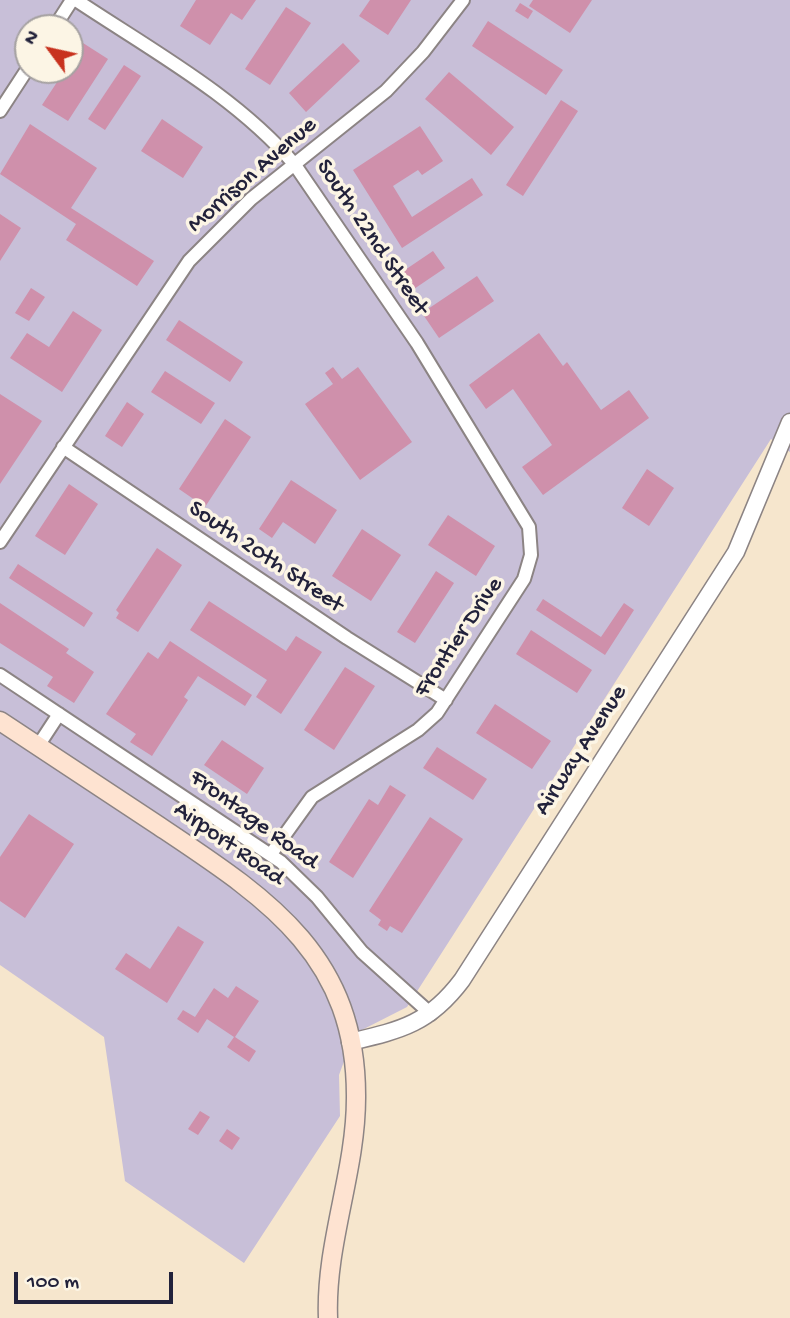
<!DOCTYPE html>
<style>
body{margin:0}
#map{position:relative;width:790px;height:1318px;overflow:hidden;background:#f6e6cd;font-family:"Gochi Hand",sans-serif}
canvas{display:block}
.north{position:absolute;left:14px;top:14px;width:70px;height:70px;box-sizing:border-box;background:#fcf5e5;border:2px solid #a5a1a1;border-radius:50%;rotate:303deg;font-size:19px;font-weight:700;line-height:28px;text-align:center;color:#22223b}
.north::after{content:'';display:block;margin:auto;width:24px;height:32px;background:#c8321e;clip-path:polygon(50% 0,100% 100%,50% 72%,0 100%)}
.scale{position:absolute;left:14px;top:1272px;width:159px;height:32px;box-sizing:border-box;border:4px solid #22223b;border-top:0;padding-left:9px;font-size:21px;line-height:24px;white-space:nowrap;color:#22223b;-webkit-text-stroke:5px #fcf5e5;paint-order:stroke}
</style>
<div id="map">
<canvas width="790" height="1318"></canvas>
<div class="north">N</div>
<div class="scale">100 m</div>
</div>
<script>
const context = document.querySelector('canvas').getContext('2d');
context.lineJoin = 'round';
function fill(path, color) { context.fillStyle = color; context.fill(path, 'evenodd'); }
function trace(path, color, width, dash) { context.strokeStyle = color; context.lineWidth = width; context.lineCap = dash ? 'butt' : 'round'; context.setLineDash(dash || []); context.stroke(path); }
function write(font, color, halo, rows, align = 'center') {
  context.font = font + ' "Gochi Hand",sans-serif'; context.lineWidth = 7; context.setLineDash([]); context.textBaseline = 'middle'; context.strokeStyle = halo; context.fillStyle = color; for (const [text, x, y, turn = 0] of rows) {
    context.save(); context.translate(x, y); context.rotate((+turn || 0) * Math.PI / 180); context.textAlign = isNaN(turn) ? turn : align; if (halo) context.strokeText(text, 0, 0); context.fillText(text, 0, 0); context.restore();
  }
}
const industrial = new Path2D(`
 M0 0H790V452L771 439 407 1007 354 1034 339 1075 340 1116 244 1263 125 1181 104 1037 0 965ZM28 28H70V70H28Z`);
const building = new Path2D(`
 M196 0H256L242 20 231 13 210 45 180 26Z
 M370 0H411L388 35 359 16Z
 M533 0H592L570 33 529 6Z
 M520 3 533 11 528 19 515 11Z
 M286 7 311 23 270 85 245 69Z
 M488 21 563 70 546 95 472 46Z
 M83 43 108 59 68 121 42 105 65 70H70V62Z
 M343 43 360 61 306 112 289 93Z
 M124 65 141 76 105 130 88 119Z
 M449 72 514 127 491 155 425 99Z
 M561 100 578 111 523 196 506 185Z
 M162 119 203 147 183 178 141 151Z
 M30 124 97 168 71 208 154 261 137 286 66 240 76 224 0 174Z
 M420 126 443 161 422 175 418 170 393 186 412 217 472 178 483 195 402 248 353 170Z
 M0 214 21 228 0 261Z
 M433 251 445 268 411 291 399 274Z
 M477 276 494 301 439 338 422 313Z
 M31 288 45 297 29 321 15 313Z
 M73 311 102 330 62 392 10 358 27 333 49 347Z
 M179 320 243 362 230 382 166 340Z
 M539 333 563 366 567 362 601 410 629 390 649 418 543 495 522 467 552 445 513 389 486 409 469 385Z
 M333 367 342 379 358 367 412 442 360 480 305 404 333 384 325 373Z
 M165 371 215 403 201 424 151 392Z
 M0 394 42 421 0 484Z
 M127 402 144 414 122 447 105 436Z
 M225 419 251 437 205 507 179 489Z
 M647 469 674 488 649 526 622 508Z
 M291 480 337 510 315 544 283 522 272 538 259 529Z
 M69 484 98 504 65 555 35 536Z
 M448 515 495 546 476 576 428 545Z
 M362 529 401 555 371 601 332 576Z
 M157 548 182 565 138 632 116 618 119 613 116 610Z
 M18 564 93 613 84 627 9 578Z
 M436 571 454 583 415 643 397 632Z
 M543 599 601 637 624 603 634 610 605 655 536 610Z
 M209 601 286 651 296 636 322 652 281 714 256 697 267 680 190 630Z
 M0 603 69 649 66 653 94 672 74 703 47 686 53 677 0 643Z
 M531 630 592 670 577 693 516 654Z
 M170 641 252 695 245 706 198 676 184 697 188 700 152 756 130 742 136 734 106 714 148 652 158 659Z
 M345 667 375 686 334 750 304 730Z
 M495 704 551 741 532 769 476 733Z
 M222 740 264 768 247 794 204 765Z
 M437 747 487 779 473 800 423 768Z
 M390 785 406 795 353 878 329 862 369 799 378 805Z
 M29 814 74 844 25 918 0 901V857Z
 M430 817 463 839 402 933 390 926 387 931 378 925 381 920 369 911Z
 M178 926 204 942 167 1003 115 969 126 953 150 969Z
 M236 986 259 1001 235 1037 256 1051 249 1062 227 1047 234 1037 207 1019 198 1033 177 1019 183 1010 195 1017 214 988 228 998Z
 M200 1111 210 1117 198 1135 188 1129Z
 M227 1129 240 1138 232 1150 219 1141Z`);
const minor = new Path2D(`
 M76 0C151 50 236 96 295 165L417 343 529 527 531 555 524 579 437 713 418 730 312 797 271 854
 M54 28 72 0
 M0 111 28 68
 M63 447 347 638 446 700
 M0 542 189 261 251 199 386 91 423 52 463 0
 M0 675 281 862 317 897 362 952 431 1014
 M38 746 59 714`);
const tertiary = new Path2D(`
 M350 1042C401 1030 429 1024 462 980L736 552 790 422`);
const secondary = new Path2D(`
 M0 721C53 756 106 791 159 826 265 897 357 954 356 1098 356 1172 325 1244 328 1318`);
const streetNames = [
 ["Morrison Avenue",253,176,-41],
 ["South 22nd Street",371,238,56],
 ["South 20th Street",265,558,34],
 ["Frontier Drive",460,638,-56],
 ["Airway Avenue",582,751,-57],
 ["Frontage Road",253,821,36],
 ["Airport Road",228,845,35]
];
fill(industrial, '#c8bfd8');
fill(building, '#cf90ab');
trace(minor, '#8c8484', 16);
trace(tertiary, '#8c8484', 19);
trace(secondary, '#8c8484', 21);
trace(minor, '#fff', 12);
trace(tertiary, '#fff', 16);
trace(secondary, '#fee3d1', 18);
write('24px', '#22223b', '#fcf5e5', streetNames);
</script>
